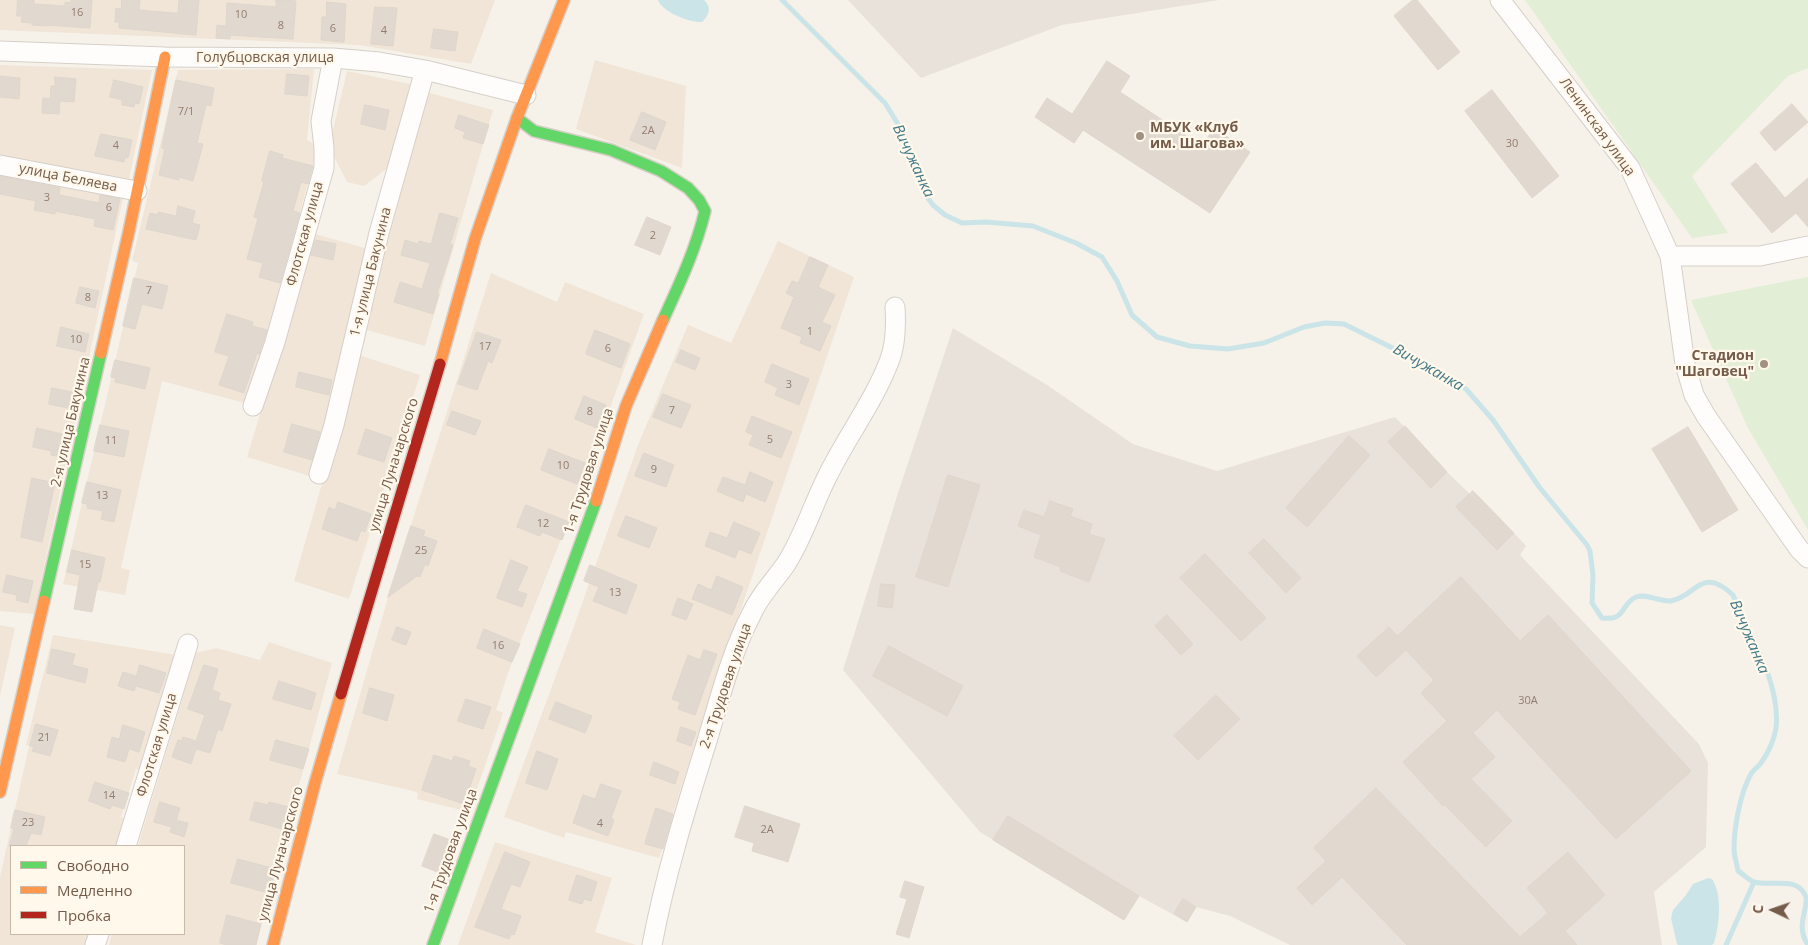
<!DOCTYPE html>
<meta charset="utf-8">
<style>
body{margin:0}
#map{position:relative;width:1808px;height:945px;overflow:hidden;background:#f6f2ea;font-family:"Open Sans",sans-serif}
canvas{display:block}
.legend{position:absolute;left:10px;top:845px;width:175px;height:90px;box-sizing:border-box;background:#fff8eb;border:1px solid #c8b9aa;margin:0;padding:6px 9px;list-style:none;font-size:15px;color:#755b49}
.legend li{display:flex;align-items:center;gap:10px;height:25px}
.legend b{width:25px;border:1px solid #c8b9aa}
.north{position:absolute;left:1748px;top:885px;width:50px;height:50px;-webkit-text-stroke:4px #fff8eb;paint-order:stroke;rotate:273deg;font-size:14px;font-weight:700;line-height:20px;text-align:center;color:#755b49}
.north::after{content:'';display:block;margin:auto;width:18px;height:22px;background:#755b49;clip-path:polygon(50% 0,100% 100%,50% 72%,0 100%)}
</style>
<div id="map">
<canvas width="1808" height="945"></canvas>
<ul class="legend">
<li><b style="height:6px;background:#63d668"></b>Свободно</li>
<li><b style="height:6px;background:#ff974d"></b>Медленно</li>
<li><b style="height:6px;background:#b3261e"></b>Пробка</li>
</ul>
<div class="north">С</div>
</div>
<script>
const context = document.querySelector('canvas').getContext('2d');
context.lineJoin = 'round';
function fill(path, color) { context.fillStyle = color; context.fill(path, 'evenodd'); }
function trace(path, color, width, dash) { context.strokeStyle = color; context.lineWidth = width; context.lineCap = dash ? 'butt' : 'round'; context.setLineDash(dash || []); context.stroke(path); }
function write(font, color, halo, rows, align = 'center') {
  context.font = font + ' "Open Sans",sans-serif'; context.lineWidth = 4.5; context.setLineDash([]); context.textBaseline = 'middle'; context.strokeStyle = halo; context.fillStyle = color; for (const [text, x, y, turn = 0] of rows) {
    context.save(); context.translate(x, y); context.rotate((+turn || 0) * Math.PI / 180); context.textAlign = isNaN(turn) ? turn : align; if (halo) context.strokeText(text, 0, 0); context.fillText(text, 0, 0); context.restore();
  }
}
const residential = new Path2D(`
 M0 0H495L471 64 359 45 0 30Z
 M595 60 686 86 682 168 576 129Z
 M0 65 152 70 129 179 0 155Z
 M314 69 307 140 318 146 248 404 162 381 121 568 130 570 125 595 63 584 138 263 132 261 178 70Z
 M347 71 415 85 394 163 364 186 347 182 329 147Z
 M426 92 493 110 425 346 363 329Z
 M0 173 123 198 34 614 0 611Z
 M315 234 368 249 313 477 247 457Z
 M778 241 854 277 692 753 659 858 566 832 564 838 504 817 573 629 638 445 688 325 731 343Z
 M491 273 557 302 565 282 644 314 580 491 508 673 496 710 503 713 469 812 417 799 418 793 413 791 337 774 390 591Z
 M359 355 420 375 349 599 294 581Z
 M0 625 15 628 0 696Z
 M53 635 177 655 142 770 136 769 121 817 127 819 119 846H11V934H91L88 945H0V877L29 746 26 745Z
 M269 642 332 663 256 945H109L112 934H184V846H138L196 653 216 648 260 660Z
 M495 842 612 878 595 932 636 945H458Z`);
const industrial = new Path2D(`
 M848 0H1219L1062 25 921 78Z
 M953 328 1047 385 1133 444 1217 471 1395 417 1447 472 1470 494 1473 491 1514 533 1526 546 1520 555 1699 744 1708 763 1706 847 1654 892 1662 945H1290L1230 916 1196 907 1187 922 1139 896 1124 920 980 832 843 670 898 493Z`);
const green = new Path2D(`
 M1525 0H1808V68L1788 76 1692 176 1728 233 1692 238Z
 M1808 277V530L1748 428 1691 300Z`);
const water = new Path2D(`
 M658 0H704C712 7 709 16 702 22 690 23 662 12 658 0Z
 M1708 878 1712 879C1723 895 1719 926 1714 943L1712 945H1678L1677 944 1671 918 1673 910 1686 895 1693 884Z`);
const stream = new Path2D(`
 M782 0 885 103 901 129 918 164 922 185 927 197 933 205 945 215 962 223 986 222 1033 226 1076 243 1102 257 1117 281 1132 315 1157 337 1190 346 1228 349 1264 343 1304 327 1325 323 1344 324 1435 369 1466 389 1493 420 1540 488 1587 545 1590 551 1593 575 1592 603 1602 618C1627 621 1620 604 1636 597 1647 593 1659 602 1671 601 1696 597 1701 565 1733 595 1750 634 1781 685 1776 728 1774 741 1768 753 1761 763 1758 767 1753 770 1751 774 1740 793 1734 828 1734 849 1734 856 1737 864 1738 871 1743 874 1749 880 1754 882 1772 887 1797 875 1806 897 1808 911 1795 926 1808 945
 M1726 945 1754 882`);
const building = new Path2D(`
 M18 0H34V4L65 6V2L71 3V0H92L90 28 47 25V26L32 25V23L21 22 22 16H17Z
 M122 0H140L139 10 173 13H178L179 0H199L196 35 119 28V22H115L116 8 121 9Z
 M276 0 296 1 293 39 230 35V39L216 38 217 25 226 26 227 3 276 7Z
 M1413 0H1417L1460 52 1438 70 1394 16Z
 M327 2 346 4 344 42 321 40 322 17H326Z
 M375 7 397 8 393 46 371 44Z
 M434 29 458 32 455 51 431 48Z
 M1107 61 1130 76 1120 92 1202 146 1214 128 1250 152 1210 213 1083 130 1074 143 1035 117 1047 98 1072 114Z
 M287 74 309 76 307 96 285 94Z
 M0 76 20 78 19 99 0 97Z
 M55 77 76 79 74 102 60 101 59 114 42 113 43 98 50 99 51 86H55Z
 M114 80 143 87 139 104 135 103 134 107 122 105V100L110 97Z
 M176 80 214 88 211 106 206 105 197 143 203 144 193 181 179 177V180L159 175 165 149 162 148Z
 M1492 90 1559 176 1532 198 1465 111Z
 M1792 104 1808 122 1775 151 1760 133Z
 M365 105 389 110 385 130 361 124Z
 M642 112 666 122 655 150 630 140Z
 M459 115 489 125 483 144 463 138 465 132 455 128Z
 M101 134 132 140 128 158 125 157 124 162 95 156Z
 M270 151 283 155 282 158 313 166 308 184 301 182 293 211 300 213 280 283 259 277 263 263 247 259 258 218 254 217 264 182 262 181Z
 M1756 163 1785 198 1808 178V227L1796 213 1772 233 1731 184Z
 M0 176 60 188 59 195 99 203 100 195 120 199 113 230 94 226 95 219 55 211V214L34 210 36 201 0 194Z
 M178 206 195 211 192 223 200 225 196 240 146 229 150 213 158 215V212L176 216Z
 M440 213 458 218 450 244 453 245 437 294H439L433 314 394 302 400 282 422 289 430 263 401 255 405 240 418 244 419 241 431 244Z
 M647 217 671 227 660 255 635 245Z
 M316 240 336 244 333 260 311 255Z
 M810 257 828 265 818 287 835 295 822 322 831 326 820 351 800 343 802 337 781 328 794 297 786 293 792 281 798 283Z
 M134 278 168 286 162 309 142 304 135 329 123 326Z
 M80 287 99 291 95 308 76 303Z
 M227 314 253 322 252 326 267 330 259 354 257 353 244 393 219 385 229 356 215 352Z
 M61 327 89 334 85 352 57 346Z
 M595 330 630 344 621 368 586 354Z
 M477 332 501 340 492 363 488 361 477 390 458 384Z
 M681 350 700 358 695 370 676 362Z
 M115 360 150 368 145 389 115 382 116 378 111 377Z
 M772 364 809 379 799 405 775 395 778 388 765 382Z
 M299 372 332 380 329 395 296 387Z
 M52 388 76 393 72 409 49 404Z
 M663 394 691 405 681 428 653 417Z
 M584 396 606 405 597 428 575 419Z
 M452 411 481 421 475 435 447 425Z
 M752 416 792 432 781 458 749 445 753 435 746 432Z
 M292 424 320 432 312 460 284 452Z
 M100 425 129 431 124 457 94 451Z
 M1405 426 1447 472 1431 488 1388 442Z
 M1688 427 1738 510 1702 532 1652 449Z
 M37 428 66 435 61 457 51 455V451L33 447Z
 M366 429 392 438 384 462 358 454Z
 M1349 436 1370 455 1307 527 1286 508Z
 M549 449 585 463 577 484 541 470Z
 M644 453 674 465 666 487 635 476Z
 M750 472 773 482 765 502 746 494 743 502 717 491 723 477 745 485Z
 M948 475 980 485 948 587 916 577Z
 M32 478 55 483 42 542 21 537Z
 M87 482 121 490 114 522 101 519 103 511 87 508V504L82 503Z
 M1473 491 1514 533 1497 550 1456 507Z
 M1050 501 1073 509 1070 516 1092 524 1089 534 1105 539 1089 582 1060 571 1061 567 1034 557 1041 535 1018 526 1024 510 1044 517Z
 M338 502 371 514 365 532 361 530 357 541 322 529 329 507 335 510Z
 M526 505 569 522 562 540 542 532 540 536 517 527Z
 M626 516 657 528 649 548 618 536Z
 M734 522 760 533 751 554 739 549 735 558 705 546 710 532 727 538Z
 M411 526 425 531 423 536 437 541 428 566 425 564 420 577 417 576 388 597Z
 M1264 539 1301 578 1286 593 1249 553Z
 M72 550 105 558 100 582H98L92 612 74 609 80 575 67 572Z
 M1205 554 1266 618 1241 641 1180 578Z
 M511 560 528 567 517 591 527 594 522 607 497 598Z
 M590 565 637 585 626 614 593 601 599 587 584 581Z
 M7 575 33 581 28 603 16 600 17 595 3 592Z
 M717 576 743 587 732 615 692 599 698 584 711 590Z
 M1461 577 1520 641 1548 615 1691 771 1616 839 1497 710 1473 733 1495 757 1471 779 1512 821 1486 847 1444 804 1443 806 1403 762 1447 721 1421 693 1434 680 1406 650 1376 677 1357 656 1389 627 1397 636Z
 M881 584 895 585 892 608 878 606Z
 M678 598 693 604 686 620 672 615Z
 M1167 615 1193 644 1181 655 1155 626Z
 M397 627 411 632 406 645 392 640Z
 M484 629 520 644 512 662 477 648Z
 M889 646 963 686 947 716 873 676Z
 M52 649 75 654 72 665 88 669 85 683 47 673Z
 M704 650 717 654 695 715 678 709 680 702 672 699 688 655 700 660Z
 M140 665 166 673 159 693 136 686 134 691 118 686 123 672 136 676Z
 M204 665 218 669 212 690 220 693 218 700 231 704 222 731 218 729 210 753 196 749 191 764 172 757 178 740 182 741 183 737 196 741 205 715 188 709Z
 M279 681 316 693 311 710 273 699Z
 M370 688 394 695 387 721 363 713Z
 M1216 695 1240 719 1198 760 1174 736Z
 M466 699 491 707 483 729 458 721Z
 M556 702 592 716 585 733 549 719Z
 M36 724 58 730 50 756 32 751 34 747 30 746Z
 M123 725 145 732 139 752 129 749 125 762 107 757 112 737 119 739Z
 M681 727 696 732 691 746 677 741Z
 M276 740 309 749 303 769 270 760Z
 M537 751 558 759 547 790 526 783Z
 M434 755 452 761 454 756 470 761 468 766 476 769 464 804 422 790Z
 M654 762 679 772 675 784 650 775Z
 M95 782 129 793 124 809 112 805 110 809 89 801Z
 M601 784 621 791 611 818 614 820 608 836 573 823 583 795 595 799Z
 M1376 788 1520 937 1548 913 1527 888 1568 852 1605 895 1565 931 1577 945H1407L1342 877 1312 905 1297 888 1326 861 1314 848Z
 M160 802 180 808 176 820 188 823 184 837 170 832 172 827 154 822Z
 M255 802 268 805 269 802 292 808 286 830 250 820Z
 M745 806 800 824 788 862 752 851 754 843 735 837Z
 M656 808 673 814 663 849 645 844Z
 M15 810 45 817 41 835 31 833 26 846H9L14 829 11 828Z
 M1008 816 1139 896 1124 920 993 840Z
 M434 834 451 840 440 873 422 866Z
 M505 852 530 862 520 887 511 884 501 909 521 916 514 935 511 934 509 939 475 927Z
 M238 859 276 869 269 893 231 883Z
 M577 875 597 882 591 901 584 899 582 904 569 900Z
 M905 881 924 887 909 938 896 934 907 899 900 897Z
 M1183 899 1196 907 1187 922 1174 914Z
 M227 915 261 924 256 945H227L220 943Z`);
const street = new Path2D(`
 M1500 0 1630 168 1670 256 1685 364 1694 395 1706 416 1799 549 1808 558
 M0 51 165 57 333 58 379 62 425 70 526 95
 M0 165 137 191
 M1670 256H1760L1808 246
 M253 406 275 342 324 168V148L321 121 333 58
 M319 474 334 425 379 233 425 70
 M126 846 188 644
 M95 945 99 934
 M652 945C665 876 686 808 707 741 720 698 731 653 752 613 760 595 775 580 786 564 804 536 813 504 828 475 847 436 875 400 890 359 896 343 896 323 895 307`);
const fast = new Path2D(`
 M517 118 534 131 611 150 661 171 688 188 699 200 705 211C696 249 679 285 663 320
 M44 601 101 353
 M433 945 596 501`);
const slow = new Path2D(`
 M101 353 129 231 165 57
 M440 364 475 239 517 118 564 0
 M596 501 626 406 663 320
 M0 792 44 601
 M273 945 315 783 341 694`);
const jam = new Path2D(`
 M341 694 440 364`);
const markers = [
 [1140,136,5,"#a29081"],
 [1764,364,5,"#a29081"]
];
const numberNames = [
 ["16",77,13],
 ["10",241,15],
 ["8",281,26],
 ["6",333,29],
 ["4",384,31],
 ["7/1",186,112],
 ["2А",648,131],
 ["30",1512,144],
 ["4",116,146],
 ["3",47,198],
 ["6",109,208],
 ["2",653,236],
 ["7",149,291],
 ["8",88,298],
 ["1",810,332],
 ["10",76,340],
 ["17",485,347],
 ["6",608,349],
 ["3",789,385],
 ["7",672,411],
 ["8",590,412],
 ["5",770,440],
 ["11",111,441],
 ["10",563,466],
 ["9",654,470],
 ["13",102,496],
 ["12",543,524],
 ["25",421,551],
 ["15",85,565],
 ["13",615,593],
 ["16",498,646],
 ["30А",1528,701],
 ["21",44,738],
 ["14",109,796],
 ["23",28,823],
 ["4",600,824],
 ["2А",767,830]
];
const streetNames = [
 ["Голубцовская улица",265,58],
 ["Ленинская улица",1597,127,54],
 ["улица Беляева",68,178,11],
 ["Флотская улица",305,234,-75],
 ["1-я улица Бакунина",371,272,-76],
 ["2-я улица Бакунина",71,422,-77],
 ["улица Луначарского",394,465,-73],
 ["1-я Трудовая улица",589,471,-72],
 ["2-я Трудовая улица",726,686,-71],
 ["Флотская улица",157,745,-73],
 ["1-я Трудовая улица",451,851,-70],
 ["улица Луначарского",281,854,-75]
];
const poiNames = [
 ["МБУК «Клуб",1150,128],
 ["им. Шагова»",1150,144],
 ["Стадион",1754,356,"right"],
 ["\"Шаговец\"",1754,372,"right"]
];
const waterNames = [
 ["Вичужанка",913,161,65],
 ["Вичужанка",1428,368,30],
 ["Вичужанка",1749,637,67]
];
fill(residential, '#f0e5d7');
fill(industrial, '#e9e2db');
fill(green, '#e2eed5');
fill(water, '#cbe4e7');
trace(stream, '#cbe4e7', 5);
fill(building, '#e1d8cf');
trace(building, '#dfd6cc', 1);
trace(street, '#d6cfc8', 21);
trace(fast, '#d6cfc6', 14);
trace(slow, '#d6cfc6', 14);
trace(jam, '#d6cfc6', 14);
trace(street, '#fefdfc', 19);
trace(fast, '#63d668', 11);
trace(slow, '#ff974d', 11);
trace(jam, '#b3261e', 11);
for (const [x, y, r, color] of markers) { const dot = new Path2D(); dot.arc(x, y, r, 0, 2 * Math.PI); context.fillStyle = color; context.fill(dot); trace(dot, '#fff8eb', 2); }
write('11px', '#927d6e', null, numberNames);
write('14px', '#755b49', '#fff8eb', streetNames);
write('bold 14px', '#755b49', '#fff8eb', poiNames, 'left');
write('italic 15px', '#437a89', '#fff8eb', waterNames);
</script>
